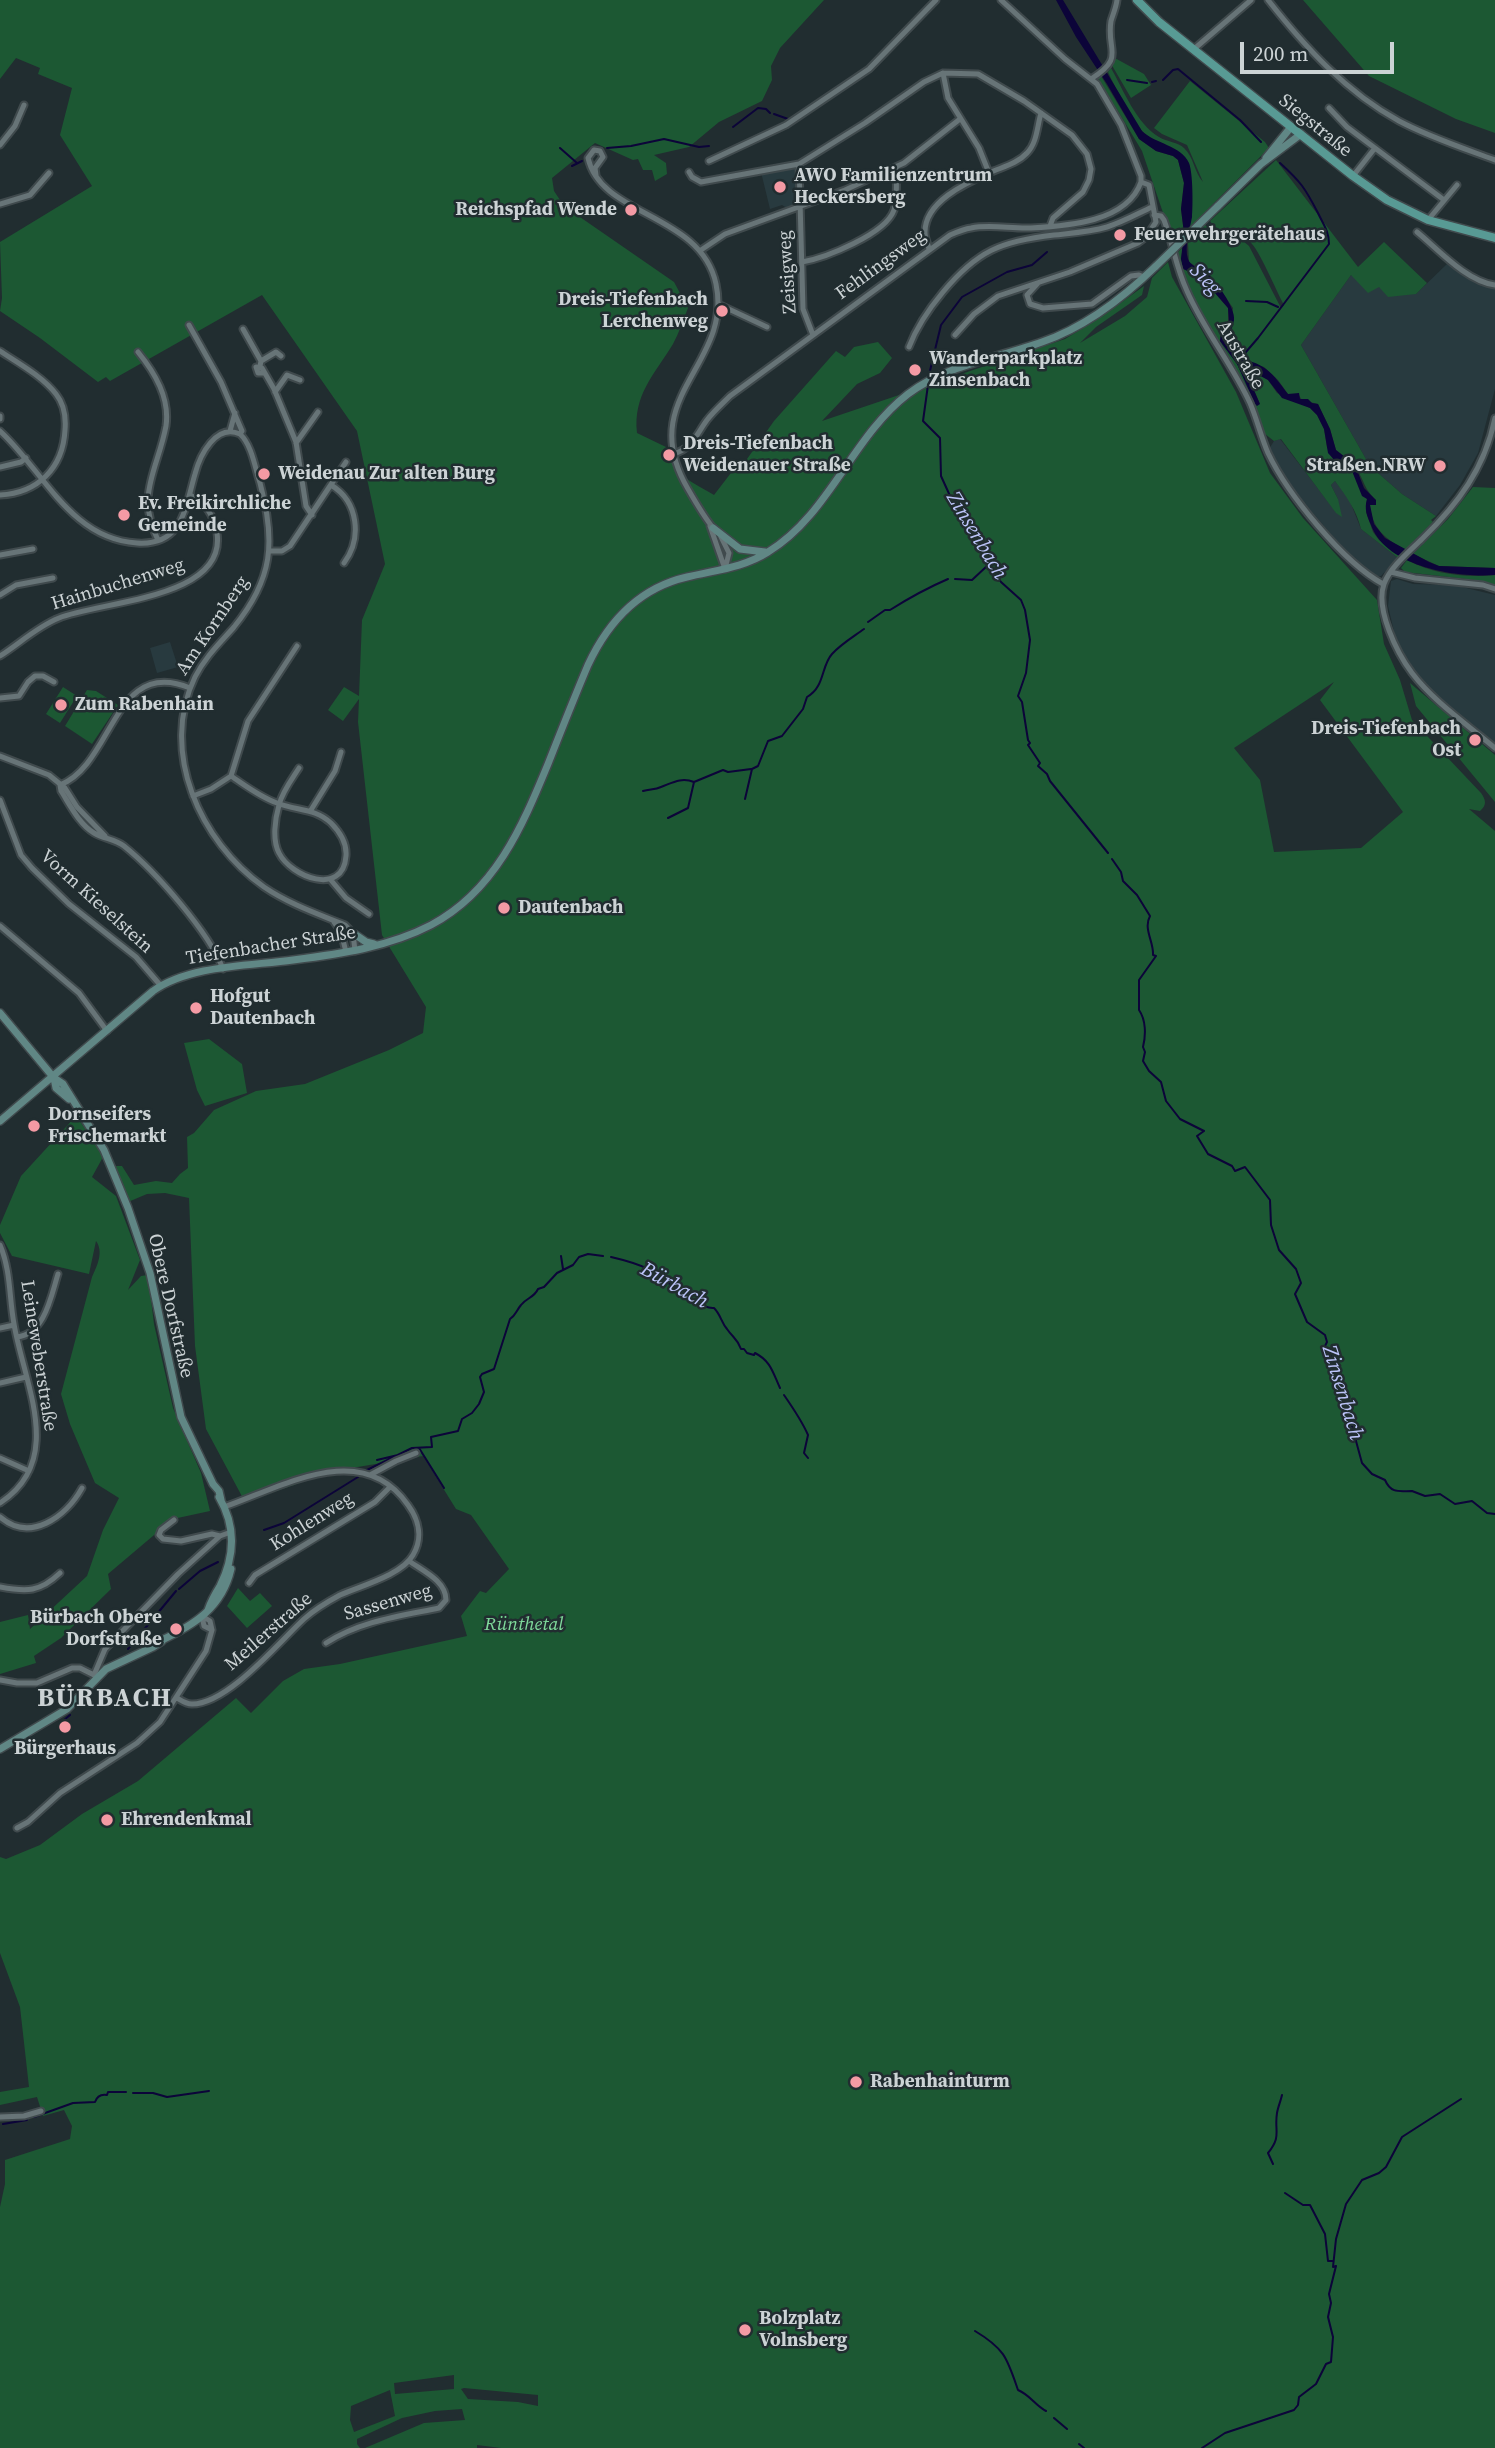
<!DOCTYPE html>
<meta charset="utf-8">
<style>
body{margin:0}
#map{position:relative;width:1495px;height:2448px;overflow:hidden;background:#212d30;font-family:"Source Serif 4",serif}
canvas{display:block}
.scale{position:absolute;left:1240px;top:42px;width:154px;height:32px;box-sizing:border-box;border:4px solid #ccd3d5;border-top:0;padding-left:9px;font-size:21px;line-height:24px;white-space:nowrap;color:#ccd3d5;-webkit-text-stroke:5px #212d30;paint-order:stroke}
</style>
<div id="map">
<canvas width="1495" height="2448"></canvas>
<div class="scale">200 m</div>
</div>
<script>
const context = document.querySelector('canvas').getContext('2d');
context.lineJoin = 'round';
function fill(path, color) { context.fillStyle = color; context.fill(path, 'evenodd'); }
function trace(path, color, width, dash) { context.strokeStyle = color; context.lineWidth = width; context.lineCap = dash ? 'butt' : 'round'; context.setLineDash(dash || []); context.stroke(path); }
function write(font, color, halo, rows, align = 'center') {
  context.font = font + ' "Source Serif 4",serif'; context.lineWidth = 5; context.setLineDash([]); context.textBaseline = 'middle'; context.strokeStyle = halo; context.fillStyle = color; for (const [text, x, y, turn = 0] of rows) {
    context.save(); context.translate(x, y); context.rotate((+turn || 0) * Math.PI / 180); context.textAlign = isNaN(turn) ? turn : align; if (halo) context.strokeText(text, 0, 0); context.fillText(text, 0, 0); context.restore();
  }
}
const built = new Path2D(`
 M795 167 797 202 794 206 787 208 782 205 770 209 761 172Z
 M1447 264 1485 286 1495 287V389L1478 453 1460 485 1436 516 1402 494 1370 466 1301 345 1351 275 1379 287 1416 294Z
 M1280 439 1336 512 1338 499 1331 485 1335 481 1349 499 1361 529 1398 558 1381 576H1374L1352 559 1290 486 1269 449 1274 441Z
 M1397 579 1413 584 1454 585 1495 595V745L1438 700 1417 674 1397 644 1388 606 1391 581Z
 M170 642 178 667 157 673 150 648Z`);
const green = new Path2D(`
 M0 0H824L780 48 771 66 772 80 762 101 719 122 689 147 654 155 666 163 667 174 655 181 652 170H643L638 159 633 160 595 143 552 178 554 191 564 206 674 282 688 308C683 320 679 333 673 344 654 375 633 395 637 433L666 447C671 474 692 482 714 495L734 469 747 459 774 421 836 351 845 357 854 347 878 342 892 358 880 373 857 384 822 421 1065 339 1101 317 1144 286 1142 295 1096 327 1080 343 1125 316 1147 297 1152 278 1168 262 1172 277 1236 392 1270 473 1303 518 1377 600 1384 644 1400 680 1412 720 1481 793C1486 800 1487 805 1480 811L1469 809 1495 831V2448H501L477 2445V2448H365L424 2423 465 2420 462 2409 435 2411 402 2418 357 2439V2444L360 2448H0V2207L5 2184V2160L70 2139 72 2126 64 2110 43 2116 37 2097 0 2105V2092L29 2087 20 2007 0 1953V1857L6 1859 40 1845 82 1814 138 1781 236 1698 251 1713 283 1681 304 1669 340 1664 467 1636 461 1616 480 1591 486 1593 509 1569 471 1515 456 1509 423 1456 334 1471 245 1502 206 1429 195 1346 189 1198 165 1193 147 1194 128 1202 118 1180 116 1166H122L134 1185 156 1181 172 1183 180 1174 188 1168 187 1137 194 1133 214 1110 256 1091 305 1084 389 1050 423 1033 426 1007 382 935 358 722 359 699 343 721 328 710 344 687 359 696 362 620 385 564 357 431 262 295 110 381 106 377 98 382 40 338 0 311 2 298 0 242 92 186 60 135 72 88 38 74 40 68 16 58 0 79ZM1334 682 1320 700 1403 812 1361 848 1274 852 1260 780 1234 748ZM454 2375V2389L395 2394 394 2383ZM464 2388 538 2395V2406L518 2402 468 2399 461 2389ZM390 2390 395 2416 354 2432 350 2420 351 2406Z
 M1303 0H1495V133L1456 119 1369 76Z
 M1113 57 1144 74 1151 85 1131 98 1110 62Z
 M1111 68C1124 91 1136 123 1159 137 1167 142 1178 142 1184 148 1194 157 1194 172 1203 182L1187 145 1162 134 1154 128 1190 81 1265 142 1269 148 1189 228C1194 196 1196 172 1170 149 1163 142 1151 141 1143 132 1132 120 1115 87 1108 72Z
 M1101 76 1139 139 1156 151 1173 156 1178 160 1184 183 1181 209 1184 233 1173 242 1142 151 1098 78Z
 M1276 160 1358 267 1384 242 1427 283 1416 294 1388 297 1379 287 1368 293 1351 275 1301 345 1370 466 1402 494 1436 516 1431 520 1433 522 1405 550C1386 539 1371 528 1370 504L1376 500C1364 489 1365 482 1357 470 1351 461 1345 457 1336 450L1330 429 1318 404 1302 400 1298 394H1288L1278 380 1264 367 1238 358 1228 341 1233 308 1211 276 1189 262 1188 243 1205 225 1222 237 1243 241 1249 246 1281 308 1284 305C1276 291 1259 248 1249 241 1235 230 1222 239 1210 221Z
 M1183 247 1181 259 1187 271 1201 277 1228 308V321L1221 333 1220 341 1237 364 1260 404 1246 372 1248 369 1268 380 1277 393 1310 408 1317 415 1324 429 1327 447 1333 459 1352 471 1367 499 1366 512 1373 532 1379 540 1401 556 1398 558 1361 529C1357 511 1346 496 1335 481L1331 485 1338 499 1342 517 1336 513 1281 439 1274 441 1265 434C1239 372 1199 318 1175 255Z
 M1473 487 1495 488V568L1439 566 1413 554 1448 519Z
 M1407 560C1434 574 1464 578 1495 575V586L1475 580 1405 572 1401 568Z
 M1410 683 1495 755V802L1416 706Z
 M63 687 77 696 60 723 46 714Z
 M87 690 96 691 118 705 92 744 65 726Z
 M209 1039 242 1064 247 1093 205 1106 197 1090 184 1043Z
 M76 1116 92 1138 103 1157 92 1177 116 1196 140 1260 128 1290 141 1276 148 1275 154 1324 173 1408 201 1473 210 1511 173 1519 108 1574 111 1589 61 1638 34 1656 36 1663 0 1674V1622L28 1615 30 1629 87 1576 103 1530 119 1498 95 1483 70 1424 61 1394 92 1277C97 1266 104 1252 96 1241L89 1274 12 1256 0 1233V1225L21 1176Z
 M238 1588 250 1601 260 1593 272 1606 247 1628 227 1606Z`);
const water = new Path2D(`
 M1056 0H1063L1142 131C1155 144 1181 145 1189 163 1193 173 1193 205 1192 217 1190 229 1184 247 1188 259 1190 265 1199 269 1205 272 1215 279 1236 308 1234 320 1233 327 1229 334 1228 341 1241 368 1247 355 1266 369 1275 376 1281 385 1288 394L1299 393 1300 399H1308L1312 403 1318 404 1330 429 1336 450 1355 465 1364 488 1376 500V505H1370L1374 524 1385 538 1429 562 1439 566 1495 568V575C1457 578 1386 567 1371 525 1367 516 1364 509 1367 499L1362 496 1352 471 1337 463 1328 453 1324 429 1317 415 1310 408 1282 398 1268 380 1248 369 1246 372 1260 404 1257 406 1255 404 1237 364 1220 341 1221 333 1229 321 1228 308 1201 277 1183 269 1181 259 1184 233 1181 209 1184 183 1178 160 1173 156 1156 151 1139 139 1107 84 1076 37Z`);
const stream = new Path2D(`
 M1127 80 1147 83
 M1163 80 1173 70 1178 69 1240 120 1261 142
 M1152 82 1156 81
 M774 114 788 119
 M733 127 758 108 766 109 770 113
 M560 148 577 163
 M607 148 631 146 664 139 699 147 709 146
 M572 166 582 161
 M1246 301 1267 302 1278 307
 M1239 360 1258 338 1329 244C1329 231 1323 224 1318 213 1305 188 1301 182 1280 163
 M928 379 941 325 962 297 1007 272 1032 265 1047 252
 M928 385 923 421 940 438 941 476 960 518 978 540 989 565 1001 582 1021 600 1025 610 1030 640 1026 673 1018 696 1022 702 1028 740 1030 743 1028 745 1040 763 1038 766 1047 774 1050 781 1108 853
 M955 579 972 580 987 566
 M868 622 885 610H890C909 598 927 588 948 579
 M643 791C650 789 655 790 661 787 672 783 681 777 694 782L723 770 728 772 751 769
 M745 799 752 769 758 766 768 741 782 736 803 709 807 697C825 687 821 666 832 654 841 644 853 637 864 629
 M668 818 688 808 694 782
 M1112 859 1121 872 1123 881 1137 895 1150 916C1143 929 1154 942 1153 955L1156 956 1139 980V1010C1146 1020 1146 1035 1143 1047L1145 1052 1143 1061 1149 1071 1161 1082 1166 1101 1180 1119 1204 1131 1197 1136 1208 1154 1232 1166 1235 1171 1245 1167 1270 1200 1271 1225 1279 1250 1296 1269 1301 1283 1295 1294 1307 1322 1325 1335 1327 1342 1324 1348 1335 1361V1367L1338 1371 1335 1375 1340 1387 1339 1393 1344 1397 1362 1463 1372 1474 1385 1480C1391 1494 1400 1491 1412 1491L1425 1496 1440 1494 1455 1504 1472 1501 1487 1513 1495 1514
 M561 1256 563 1269
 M611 1257C624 1260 636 1263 648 1269 665 1278 698 1310 714 1308 721 1315 721 1322 727 1329 733 1338 737 1338 741 1349H744L747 1353 754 1355 755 1353C771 1361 773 1373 780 1388
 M784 1395C793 1408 802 1421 808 1435L804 1453 808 1458
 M419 1448 444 1488
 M377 1460 398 1455
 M365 1471 412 1448 432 1447 431 1437 458 1431 462 1419 472 1413 479 1404 484 1392 480 1377 482 1374 494 1369 510 1319C516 1315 516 1311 521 1305 526 1298 534 1298 538 1289L544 1287 557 1273 573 1265 579 1257 588 1254 603 1256
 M264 1530 284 1523 358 1477
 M179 1589 200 1571 218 1562
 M128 1649 176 1591
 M64 1720 70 1715
 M133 2093H153L167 2097 209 2091
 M34 2117 73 2103 95 2102C97 2096 101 2094 107 2095L108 2092H126
 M3 2124 27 2120
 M1273 2164 1268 2153C1282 2136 1274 2131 1277 2113 1278 2107 1281 2100 1282 2095
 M1285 2193 1303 2205H1310L1325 2234 1328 2261H1332
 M975 2331C1005 2349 1007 2358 1018 2390 1030 2395 1035 2405 1046 2411
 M1054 2418 1067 2429
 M1079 2444 1084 2448
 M1202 2448 1225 2433 1294 2410 1298 2405 1299 2397 1316 2384 1326 2364 1331 2362 1333 2337 1328 2317 1331 2303 1329 2294 1336 2266 1333 2267 1336 2239 1346 2204 1362 2180 1379 2173 1386 2167 1402 2137 1461 2099`);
const street = new Path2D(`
 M1268 0C1305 47 1346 92 1399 121 1429 137 1463 148 1495 160
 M1194 49 1251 0
 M943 73 948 98 979 148 989 173
 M1091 79C1126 57 1106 51 1111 21 1113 14 1116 8 1117 0
 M1329 108 1347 127 1444 200
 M0 145 15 126 24 105
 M709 161 786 125 869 69 936 0
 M799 164 803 309 813 335
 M689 172 692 177 701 182 799 164 865 123 924 82 943 73 978 74 1024 101 1072 135 1087 154 1091 169 1089 180 1083 192 1053 218 1050 226
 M596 175 595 168 603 157 600 151 594 150 588 158C601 217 701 213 716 284 733 365 634 397 688 489 696 503 704 517 714 529
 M1353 176 1375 148
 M0 204 30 195 49 173
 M1154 215 1161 216 1164 220C1173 244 1176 268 1187 291 1204 330 1232 364 1250 403 1257 419 1261 437 1268 453 1288 495 1343 562 1383 584
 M1428 220 1457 185
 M1417 232C1439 250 1466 281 1495 285
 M929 249C928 244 925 238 925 233 924 202 966 183 989 173 1002 167 1017 164 1027 153 1037 143 1037 127 1041 113
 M701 250 725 234 845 190 904 163 960 119
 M802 262C825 258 886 234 894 210 898 198 896 180 896 167
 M1038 283 1027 295 1030 304 1043 308 1092 304 1131 276 1139 275 1144 277
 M718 304 767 327
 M189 325 221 382 242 431 240 434C252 445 255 468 260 483 276 542 273 579 234 627 220 643 205 657 195 677 159 751 200 842 264 887 289 904 318 914 345 925L353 933 355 951
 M243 329 261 361 260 366
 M955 335 974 314 998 296 1070 272 1138 243 1146 237 1156 222 1149 185 1141 182V176L1121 125 1097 84 1065 59 1001 0
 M909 347C917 326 928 310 943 292 977 251 1001 241 1054 235 1072 233 1090 232 1107 227 1123 222 1137 214 1152 207
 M0 351C18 363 42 376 56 394 64 404 66 418 65 430 63 468 38 493 0 495
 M138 352C155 373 170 398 166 426 158 469 135 495 158 540
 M261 361 276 352 281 356
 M263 373H258L256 367 262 368 274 389 296 442 306 506 312 515
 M275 392 287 375 300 380
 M0 416V419
 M1495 418C1485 468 1458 504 1422 539 1410 551 1390 567 1384 584 1375 609 1397 653 1412 673 1434 702 1468 725 1495 748
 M0 431C43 470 70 539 137 543 183 546 185 508 195 474 200 455 216 423 240 434
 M230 431 235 413
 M296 443 318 412
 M673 454C692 449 696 435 707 420 714 411 722 404 730 396L950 235C957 232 964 229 971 228 991 224 1011 229 1031 228 1068 226 1127 222 1141 182
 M0 467 21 462 26 458
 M331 485C359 502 362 539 344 563
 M710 526 725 569
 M721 537 729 553 725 569
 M269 551H282L290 546 346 462
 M0 555 33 549
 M1391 572 1415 578 1483 585 1495 589
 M0 595 16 585 53 578
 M0 656C19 644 38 626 59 618 101 601 227 599 217 533 214 516 206 503 190 495
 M0 698 19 696 28 682 35 676H43L54 682
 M0 756 49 775 65 788 77 807 105 836
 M231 776C246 786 260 797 277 803 297 811 315 808 331 823 340 832 347 844 346 856 343 897 291 877 279 853 272 840 275 819 279 805 282 792 292 779 299 768
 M60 785 61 791C70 805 79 824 94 833 104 839 115 839 124 846 155 871 209 932 223 969
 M60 785C114 764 113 656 190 688
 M193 796 211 789 231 776 248 721 297 646
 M0 800 21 855 32 868 69 904 136 957 161 986
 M311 810 335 771 341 752
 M330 879 346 898 369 914
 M334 922 341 932 346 952
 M0 926 79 993 107 1031
 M0 1245C11 1271 9 1297 14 1324 24 1384 66 1460 0 1503
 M0 1328 14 1325
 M17 1337C45 1334 51 1296 58 1274
 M0 1383 26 1377
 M0 1458 29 1471
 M370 1475 396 1461 416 1453
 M0 1517C30 1543 66 1517 82 1488
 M174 1520 161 1530 159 1535 163 1539 181 1541 212 1534 220 1536
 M249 1583 255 1575 375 1502 390 1487
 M0 1587C27 1592 40 1592 60 1573
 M202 1616 204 1626 212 1630
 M326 1643C360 1621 400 1616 439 1608L446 1600C446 1581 423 1571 409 1561
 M97 1678 94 1675 105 1649 178 1574 220 1536 231 1532
 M0 1680 17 1683H37L72 1668H80L94 1675
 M177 1698C182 1701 186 1704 192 1704 228 1704 279 1642 304 1619 315 1609 327 1602 340 1595 360 1586 402 1575 413 1555 423 1538 419 1520 408 1505 362 1438 282 1487 224 1507
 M17 1828 28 1822 60 1793 137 1743 160 1722 206 1651 212 1630 210 1621 202 1616
 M0 2117 24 2116 41 2111`);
const secondary = new Path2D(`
 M1266 158 1291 127
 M1217 207 1261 164 1301 134
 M713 528 740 549 765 552
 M353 933 366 942 374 944
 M0 1013 54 1078 63 1084 104 1150 128 1208 150 1273 181 1417 213 1484 219 1491 221 1500
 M54 1078 56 1088 69 1099
 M0 1121 153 991C190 965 249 966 293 960 340 954 389 947 431 925 495 891 522 827 548 764 561 731 574 698 588 665 608 622 639 588 687 577 715 570 743 568 768 552 829 515 852 437 908 394 946 365 998 358 1042 342 1086 327 1123 298 1156 266
 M208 1610C211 1601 215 1594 220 1586 235 1556 236 1526 219 1497
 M160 1641C194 1625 222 1608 231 1569
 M0 1749 67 1709 106 1669 153 1647 162 1641`);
const primary = new Path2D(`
 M1137 0 1159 22 1353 176 1387 200 1428 220 1495 238`);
const secondaryBridge = new Path2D(`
 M1156 266 1217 207`);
const markers = [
 [780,187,7,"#f49aa4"],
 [631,210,7,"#f49aa4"],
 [1120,235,7,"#f49aa4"],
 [722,311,7,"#f49aa4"],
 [915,370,7,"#f49aa4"],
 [669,455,7,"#f49aa4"],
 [1440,466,7,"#f49aa4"],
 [264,474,7,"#f49aa4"],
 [124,515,7,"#f49aa4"],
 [61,705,7,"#f49aa4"],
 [1475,740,7,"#f49aa4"],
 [504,908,7,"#f49aa4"],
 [196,1008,7,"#f49aa4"],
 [34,1126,7,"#f49aa4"],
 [176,1629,7,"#f49aa4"],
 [65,1727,7,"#f49aa4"],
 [107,1820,7,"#f49aa4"],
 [856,2082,7,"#f49aa4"],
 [745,2330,7,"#f49aa4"]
];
const streetNames = [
 ["Siegstraße",1315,126,39],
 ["Fehlingsweg",881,265,-36],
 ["Zeisigweg",788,272,-94],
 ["Austraße",1240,355,60],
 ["Hainbuchenweg",118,585,-17],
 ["Am Kornberg",213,626,-56],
 ["Vorm Kieselstein",96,902,42],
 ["Tiefenbacher Straße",271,946,-9],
 ["Obere Dorfstraße",170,1306,77],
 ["Leineweberstraße",38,1356,81],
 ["Kohlenweg",312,1522,-32],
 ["Sassenweg",388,1603,-16],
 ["Meilerstraße",269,1632,-41]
];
const poiNames = [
 ["AWO Familienzentrum",794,176],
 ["Heckersberg",794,198],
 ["Reichspfad Wende",617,210,"right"],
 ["Feuerwehrgerätehaus",1134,235],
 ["Dreis-Tiefenbach",708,300,"right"],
 ["Lerchenweg",708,322,"right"],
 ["Wanderparkplatz",929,359],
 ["Zinsenbach",929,381],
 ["Dreis-Tiefenbach",683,444],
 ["Weidenauer Straße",683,466],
 ["Straßen.NRW",1426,466,"right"],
 ["Weidenau Zur alten Burg",278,474],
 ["Ev. Freikirchliche",138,504],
 ["Gemeinde",138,526],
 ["Zum Rabenhain",75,705],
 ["Dreis-Tiefenbach",1461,729,"right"],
 ["Ost",1461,751,"right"],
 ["Dautenbach",518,908],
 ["Hofgut",210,997],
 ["Dautenbach",210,1019],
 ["Dornseifers",48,1115],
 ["Frischemarkt",48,1137],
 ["Bürbach Obere",162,1618,"right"],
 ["Dorfstraße",162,1640,"right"],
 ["Bürgerhaus",65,1749,"center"],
 ["Ehrendenkmal",121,1820],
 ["Rabenhainturm",870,2082],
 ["Bolzplatz",759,2319],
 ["Volnsberg",759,2341]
];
const parkNames = [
 ["Rünthetal",524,1625]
];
const waterNames = [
 ["Sieg",1205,280,46],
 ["Zinsenbach",976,536,59],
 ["Bürbach",674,1286,29],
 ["Zinsenbach",1342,1393,73]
];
const districtNames = [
 ["BÜRBACH",105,1699]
];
fill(built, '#283a3f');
fill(green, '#1c5833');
fill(water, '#0c0439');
trace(stream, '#0c0439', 2);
trace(street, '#404a4d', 9);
trace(secondary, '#404a4d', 10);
trace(primary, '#404a4d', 11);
trace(street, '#677477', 5);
trace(secondary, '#608785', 7);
trace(primary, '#589a94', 8);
trace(secondaryBridge, '#404a4d', 10, []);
trace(secondaryBridge, '#608785', 7);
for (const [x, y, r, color] of markers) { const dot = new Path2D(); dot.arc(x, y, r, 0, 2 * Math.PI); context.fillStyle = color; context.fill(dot); trace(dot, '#212d30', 2.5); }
write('19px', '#ccd3d5', '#212d30', streetNames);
write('bold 19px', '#ccd3d5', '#212d30', poiNames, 'left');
write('italic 19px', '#7fda9b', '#212d30', parkNames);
write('italic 21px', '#bcc4f9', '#212d30', waterNames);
context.letterSpacing = '2px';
write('bold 26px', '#ccd3d5', '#212d30', districtNames);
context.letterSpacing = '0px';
</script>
